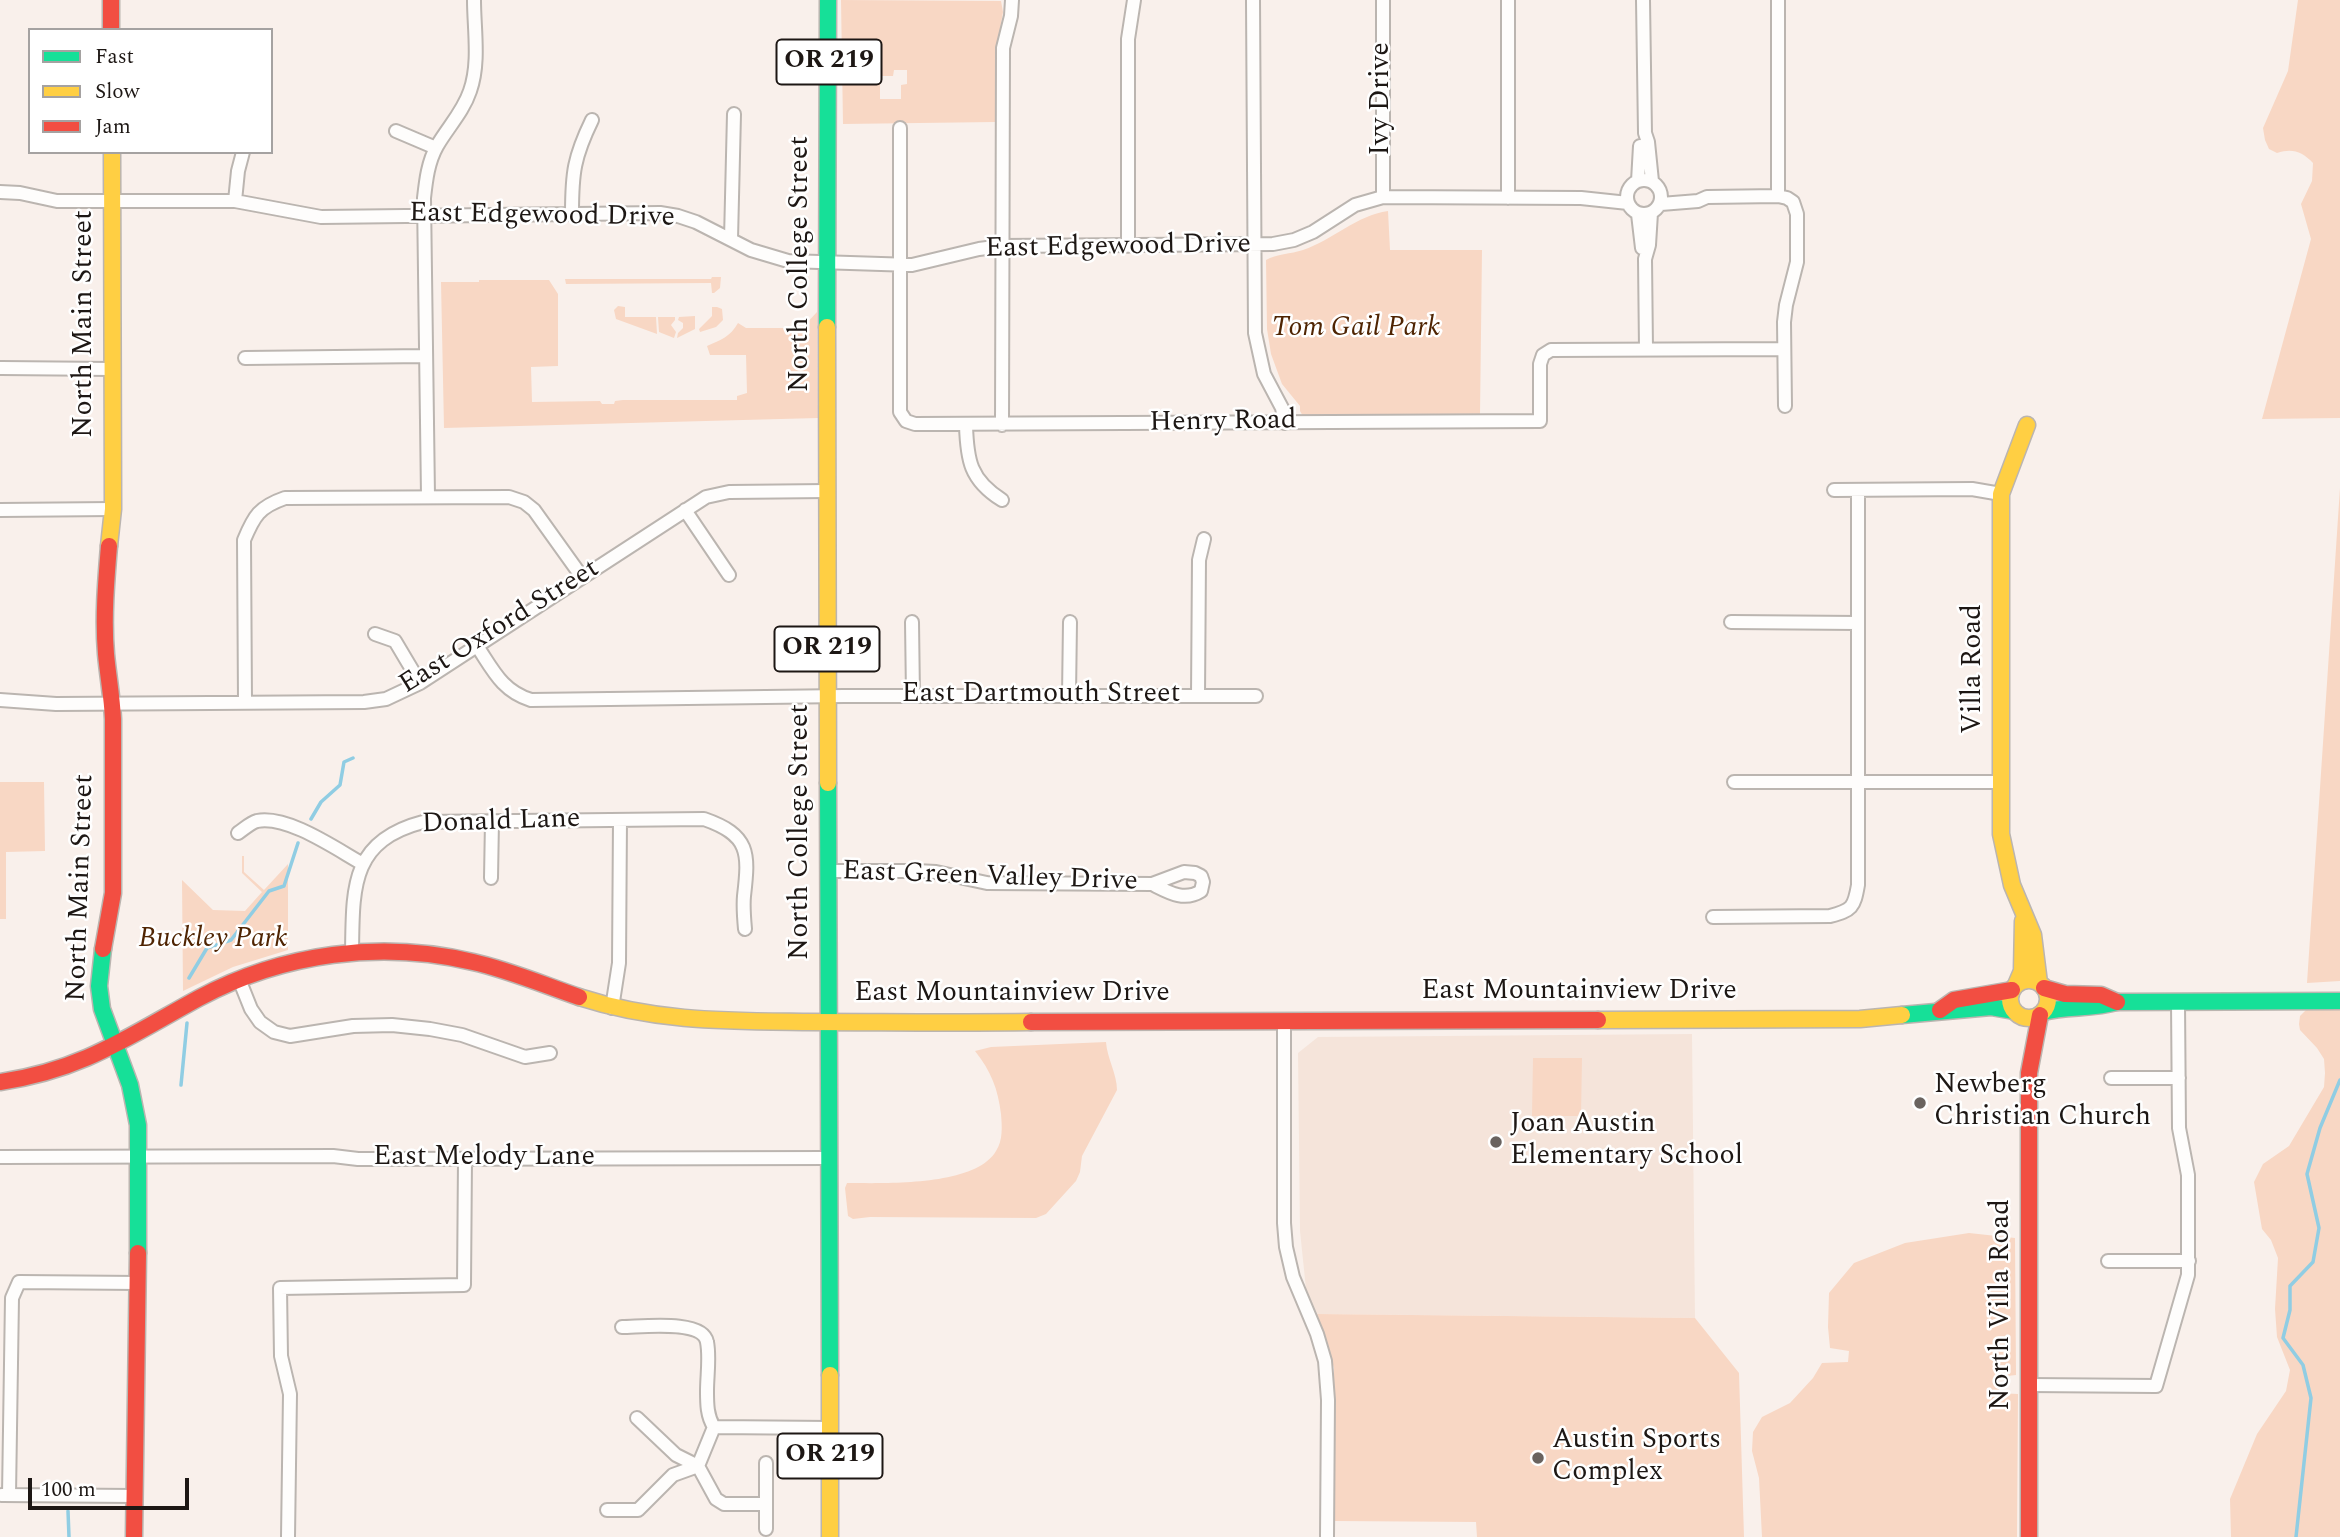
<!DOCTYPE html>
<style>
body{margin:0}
#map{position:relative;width:2340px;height:1537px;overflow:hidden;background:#f9f0eb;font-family:Spectral,serif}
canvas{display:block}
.legend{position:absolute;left:28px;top:28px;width:245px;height:126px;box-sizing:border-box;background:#fff;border:2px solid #a5a2a1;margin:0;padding:9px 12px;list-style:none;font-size:21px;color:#1d1714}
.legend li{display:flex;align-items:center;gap:14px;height:35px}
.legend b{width:35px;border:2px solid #a5a2a1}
.scale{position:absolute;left:28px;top:1478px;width:161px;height:32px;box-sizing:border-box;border:4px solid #1d1714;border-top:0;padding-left:9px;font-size:21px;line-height:24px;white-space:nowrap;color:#1d1714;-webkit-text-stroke:5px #fff;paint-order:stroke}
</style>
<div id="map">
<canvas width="2340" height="1537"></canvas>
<ul class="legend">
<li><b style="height:9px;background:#16e098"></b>Fast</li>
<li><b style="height:9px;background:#ffcf43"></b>Slow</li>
<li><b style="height:9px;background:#f24e42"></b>Jam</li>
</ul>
<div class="scale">100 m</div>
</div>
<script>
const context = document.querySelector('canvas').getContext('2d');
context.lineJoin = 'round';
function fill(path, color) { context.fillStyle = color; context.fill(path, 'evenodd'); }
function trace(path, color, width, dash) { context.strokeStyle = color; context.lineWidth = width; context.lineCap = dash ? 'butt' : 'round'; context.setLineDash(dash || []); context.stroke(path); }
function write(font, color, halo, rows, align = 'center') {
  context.font = font + ' Spectral,serif'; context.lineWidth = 5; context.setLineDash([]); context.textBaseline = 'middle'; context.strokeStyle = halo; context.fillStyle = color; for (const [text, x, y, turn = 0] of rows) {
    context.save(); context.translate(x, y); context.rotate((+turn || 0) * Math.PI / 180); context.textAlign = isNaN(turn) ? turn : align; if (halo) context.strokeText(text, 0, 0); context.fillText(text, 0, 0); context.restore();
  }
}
const built = new Path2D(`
 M1692 1034 1695 1318 1317 1314 1306 1289 1300 1231 1298 1053 1318 1037Z`);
const green = new Path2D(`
 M841 0 1001 1 1003 12 995 59V122L843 124ZM894 70H907V84L901 85V99H880V76H893Z
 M2298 0H2340V418L2262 419 2311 239 2301 204 2312 181 2313 163C2302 152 2293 148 2277 153L2269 149 2265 140 2263 128 2288 71Z
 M1388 211 1390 250H1482L1480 415 1478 416 1304 418 1300 411V406L1282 384 1271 354 1267 329 1266 260C1276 254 1291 254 1303 250 1333 240 1357 215 1388 211Z
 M712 277H721L720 288 714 293H712L711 283 566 284 565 279H711Z
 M479 280H549L558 294V366L531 367 532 402 600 401 602 404H614L615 401 623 400H737V396L747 393 746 355H710L707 346C721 340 730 337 738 323L746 328H802L817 312 818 418 444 428 441 282H479Z
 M618 306 625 307V317H656L657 334 616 319 614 310Z
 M712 307H717L722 309 723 320 716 327 700 332 699 329 712 316Z
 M695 316V329L677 338 678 333 683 328V323L678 320 679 317Z
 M658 317H675V320L671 325 676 332 674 338 659 332Z
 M2340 488V981L2307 983Z
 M0 782H44L45 851 6 852V919H0Z
 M242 856H244V872L264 890 288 864V950L233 967 183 991 182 880 213 910 245 911 262 892 242 873Z
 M2308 1008H2340V1537H2231L2230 1499 2257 1434 2286 1391 2290 1370 2277 1337 2275 1309 2278 1258 2271 1240 2262 1229 2254 1182 2263 1164 2289 1146 2324 1087 2325 1073 2324 1059 2317 1048 2300 1030 2299 1024 2300 1016Z
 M1106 1042C1107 1058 1117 1074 1117 1090L1082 1156 1080 1172 1076 1181 1046 1214 1036 1218 870 1217 853 1219 848 1216 845 1188 847 1183C883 1183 975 1187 996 1151 1003 1140 1002 1127 1001 1114 998 1089 991 1071 975 1051L991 1047Z
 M1533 1058H1582L1581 1116H1532Z
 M1969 1233 2015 1238 2016 1375 1999 1377V1393L2018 1394 2017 1537H1762L1759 1478 1752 1451 1753 1432 1762 1417 1790 1403 1813 1378 1822 1363 1848 1362 1849 1351 1830 1348 1828 1327 1829 1293 1854 1263 1905 1243Z
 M1317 1314 1695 1318 1739 1373 1744 1537H1477L1476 1522 1334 1521V1368Z`);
const stream = new Path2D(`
 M311 819 321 802 340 785 344 762 353 758
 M189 978 207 948 231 940 269 891 284 886 298 843
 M181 1085 187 1023
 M68 1511 69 1537
 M2296 1537 2311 1398 2303 1365 2283 1338 2290 1310V1286L2313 1262 2319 1228 2307 1174 2320 1128 2340 1080`);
const street = new Path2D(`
 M1253 0 1255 333 1264 374 1282 408 1285 423
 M1383 0V197
 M1508 0V198
 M1643 0 1645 133 1648 142 1652 181
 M900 128V412L906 421 915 424 1540 421V364L1543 355 1551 350 1784 349
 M396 131 436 148
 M1627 197a17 17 0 1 1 34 0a17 17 0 1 1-34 0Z
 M1638 181 1640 146
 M0 192 20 193 57 201H235L321 217 660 213 678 216 696 222 751 250 788 261 912 265 979 249 1002 246 1273 244 1294 240 1313 232 1355 205 1383 197 1581 198 1628 203
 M1778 196V0
 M235 201 238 171 243 152
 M1661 204 1698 201 1707 197 1778 196 1787 198 1793 202 1797 214V262L1786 305 1784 322 1785 406
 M572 213C572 173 574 157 592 120
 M1638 214 1642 248
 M731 239 734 114
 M1128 246V39L1134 0
 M1646 349 1645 259 1649 245 1651 213
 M245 358 426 356
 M1 368 112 369
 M966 425C967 460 970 480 1002 500
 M1002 425 1003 48 1011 16 1012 0
 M1834 490 1972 489 2001 494
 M428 496 424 198C426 180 428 162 437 146 448 127 463 112 470 91 480 63 474 29 474 0
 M0 510 113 509
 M685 510 729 575
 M912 622 913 696
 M1731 622 1858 623
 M375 634 395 641 420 683
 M477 646C493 670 502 691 531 700L844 696H1256
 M1069 695 1070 622
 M1198 696 1199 560 1204 539
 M0 700 56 704 364 702 386 699 420 683 706 497 729 492 827 491
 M245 702 244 540C254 516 259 507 285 498L509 497 524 502 534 510 582 577
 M1734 782H2001
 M238 833C244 829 250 823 257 821 288 815 336 849 363 864
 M828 871H916L936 872 987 883 1152 884 1184 872 1195 873 1201 876 1203 882 1201 891C1184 902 1168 892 1152 884
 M491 878 492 821
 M1713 917 1830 916C1852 910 1854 908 1858 885V490
 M352 953C353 888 350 841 423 822L704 819C750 835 749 853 744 896 743 906 744 918 745 929
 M239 979 251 1009 260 1022 274 1032 290 1036 353 1026 392 1025 430 1029 462 1035 525 1057 550 1053
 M612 1008 619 963 620 820
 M1284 1020V1223L1286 1247 1293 1277 1317 1334 1325 1361 1328 1400 1327 1537
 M2111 1078H2179
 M0 1157 333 1156 358 1159 829 1158
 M2108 1261H2189
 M622 1327C641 1327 703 1319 707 1342 710 1357 707 1376 707 1391 707 1404 707 1416 714 1427
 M2029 1385 2156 1386 2188 1275V1175L2179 1128 2178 1002
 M637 1418 676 1455 698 1466 716 1499 724 1504H766
 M714 1427 830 1428
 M766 1463V1529
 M2 1495 134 1496
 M9 1495 12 1298 19 1282 139 1283
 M607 1510H638L673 1475 698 1466 714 1427
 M288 1537 290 1394 281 1356 280 1288 464 1285 465 1159`);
const fast = new Path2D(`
 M827 327 828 0
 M828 783 830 1375
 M103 949 99 986 102 1009 130 1085 138 1125V1253
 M2043 1012C2067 1006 2093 1009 2117 1002L2340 1001
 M1902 1015 1991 1007 2014 1011`);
const slow = new Path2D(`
 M827 327 828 783
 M2027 425 2001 494V834L2012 885 2033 935 2039 983
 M109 546 113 509 112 152
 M2010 999a19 19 0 1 1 38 0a19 19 0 1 1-38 0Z
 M2016 985 2022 971 2023 921
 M579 997C656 1022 727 1021 806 1022 881 1022 956 1023 1031 1022
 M1598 1020 1860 1019 1902 1015
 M830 1375V1537`);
const jam = new Path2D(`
 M111 0V30
 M103 949 113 893V719C112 697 108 676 106 654 103 619 106 582 109 546
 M2044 988 2065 994 2101 995 2117 1002
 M1940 1010 1954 1000 2012 990
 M1031 1022 1598 1020
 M0 1082C83 1070 129 1036 199 998 283 953 381 940 473 962 509 970 544 985 579 997
 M134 1537 138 1253
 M2029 1537V1073L2040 1015`);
const markers = [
 [1920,1103,7,"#6a635f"],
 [1496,1142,7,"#6a635f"],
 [1538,1458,7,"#6a635f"]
];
const shields = [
 [829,62,105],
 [827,649,105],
 [830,1456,105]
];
const shieldNames = [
 ["OR 219",829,62],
 ["OR 219",827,649],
 ["OR 219",830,1456]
];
const streetNames = [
 ["Ivy Drive",1383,99,-90],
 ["East Edgewood Drive",542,217,1],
 ["East Edgewood Drive",1118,248,-1],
 ["North College Street",802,264,-90],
 ["North Main Street",86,324,-90],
 ["Henry Road",1223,423,-1],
 ["East Oxford Street",500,628,-32],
 ["Villa Road",1975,669,-90],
 ["East Dartmouth Street",1041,696],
 ["Donald Lane",501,823,-2],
 ["North College Street",802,832,-90],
 ["East Green Valley Drive",990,878,2],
 ["North Main Street",82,888,-88],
 ["East Mountainview Drive",1579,993],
 ["East Mountainview Drive",1012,995],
 ["East Melody Lane",484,1159],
 ["North Villa Road",2003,1305,-90]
];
const parkNames = [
 ["Tom Gail Park",1356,330],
 ["Buckley Park",213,941]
];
const poiNames = [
 ["Newberg",1934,1087],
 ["Christian Church",1934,1119],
 ["Joan Austin",1510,1126],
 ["Elementary School",1510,1158],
 ["Austin Sports",1552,1442],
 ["Complex",1552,1474]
];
fill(built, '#f5e4da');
fill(green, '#f8d7c4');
trace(stream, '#90cde3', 3.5);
trace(street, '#bbb5b0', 16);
trace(fast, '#bbb5b0', 19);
trace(slow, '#bbb5b0', 19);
trace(jam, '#bbb5b0', 19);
trace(street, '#fefdfc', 12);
trace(fast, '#16e098', 16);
trace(slow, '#ffcf43', 16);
trace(jam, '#f24e42', 16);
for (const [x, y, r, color] of markers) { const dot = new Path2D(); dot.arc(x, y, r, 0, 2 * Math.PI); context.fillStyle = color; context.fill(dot); trace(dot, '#fff', 2.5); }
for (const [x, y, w] of shields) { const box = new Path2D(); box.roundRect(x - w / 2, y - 22.5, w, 45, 5); context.fillStyle = '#fff'; context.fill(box); trace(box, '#1d1714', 2); }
write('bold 26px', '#1d1714', null, shieldNames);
write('28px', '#1d1714', '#fff', streetNames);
write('italic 28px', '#4f2402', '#fff', parkNames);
write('28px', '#1d1714', '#fff', poiNames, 'left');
</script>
